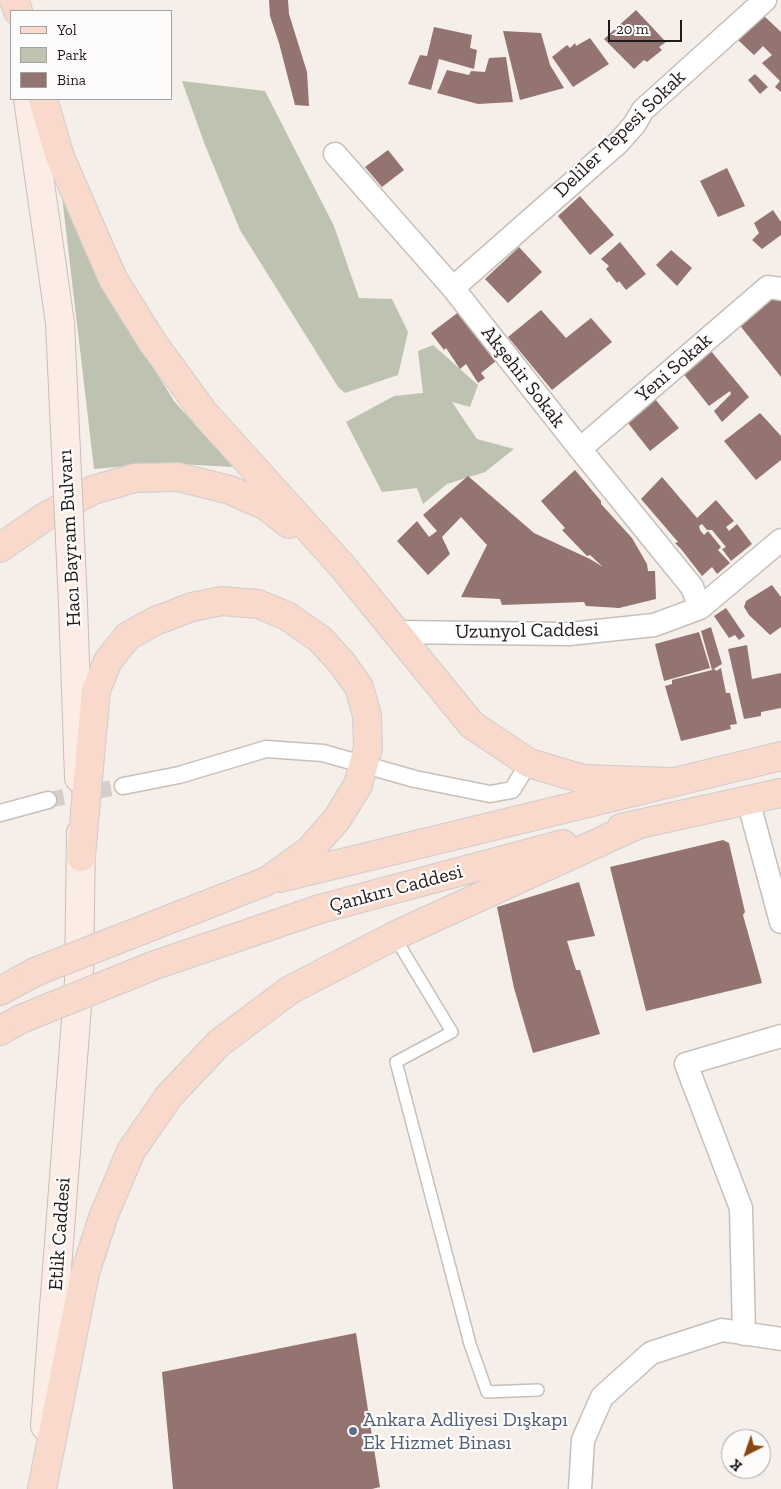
<!DOCTYPE html>
<meta charset="utf-8">
<style>
body{margin:0}
#map{position:relative;width:781px;height:1489px;overflow:hidden;background:#f6eee9;font-family:"Zilla Slab",serif}
canvas{display:block}
.legend{position:absolute;left:10px;top:10px;width:162px;height:90px;box-sizing:border-box;background:#fefcfb;border:1px solid #a4a2a1;margin:0;padding:6px 9px;list-style:none;font-size:15px;color:#1e1b1a}
.legend li{display:flex;align-items:center;gap:10px;height:25px}
.legend b{width:25px;border:1px solid #a4a2a1}
.north{position:absolute;left:721px;top:1429px;width:50px;height:50px;box-sizing:border-box;background:#fefcfb;border:1px solid #a4a2a1;border-radius:50%;rotate:221deg;font-size:14px;font-weight:700;line-height:20px;text-align:center;color:#1e1b1a}
.north::after{content:'';display:block;margin:auto;width:18px;height:22px;background:#884711;clip-path:polygon(50% 0,100% 100%,50% 72%,0 100%)}
.scale{position:absolute;left:608px;top:20px;width:74px;height:22px;box-sizing:border-box;border:2px solid #1e1b1a;border-top:0;padding-left:6px;font-size:15px;line-height:18px;white-space:nowrap;color:#1e1b1a;-webkit-text-stroke:4px #fefcfb;paint-order:stroke}
</style>
<div id="map">
<canvas width="781" height="1489"></canvas>
<ul class="legend">
<li><b style="height:6px;background:#f8d9cb"></b>Yol</li>
<li><b style="height:14px;background:#bec2b0"></b>Park</li>
<li><b style="height:14px;background:#947471"></b>Bina</li>
</ul>
<div class="north">K</div>
<div class="scale">20 m</div>
</div>
<script>
const context = document.querySelector('canvas').getContext('2d');
context.lineJoin = 'round';
function fill(path, color) { context.fillStyle = color; context.fill(path, 'evenodd'); }
function trace(path, color, width, dash) { context.strokeStyle = color; context.lineWidth = width; context.lineCap = dash ? 'butt' : 'round'; context.setLineDash(dash || []); context.stroke(path); }
function write(font, color, halo, rows, align = 'center') {
  context.font = font + ' "Zilla Slab",serif'; context.lineWidth = 4.5; context.setLineDash([]); context.textBaseline = 'middle'; context.strokeStyle = halo; context.fillStyle = color; for (const [text, x, y, turn = 0] of rows) {
    context.save(); context.translate(x, y); context.rotate((+turn || 0) * Math.PI / 180); context.textAlign = isNaN(turn) ? turn : align; if (halo) context.strokeText(text, 0, 0); context.fillText(text, 0, 0); context.restore();
  }
}
const green = new Path2D(`
 M182 81 265 91 334 226 359 298 392 299 408 332 398 375 345 393 338 387 240 230 205 145Z
 M62 196 102 286 174 401 233 467 161 463 94 469Z
 M433 345 478 385 470 407 452 402 477 439 514 449 485 472 447 484 423 504 417 488 382 492 346 422 394 396 423 393 418 351Z`);
const building = new Path2D(`
 M269 0H288L289 14 307 72 309 106 295 105 279 43 270 16Z
 M636 10 666 42 659 47 662 50 647 62 644 60 634 69 604 39Z
 M763 15 781 32V92L775 87 780 81 762 63 772 55 763 46 754 55 738 40Z
 M434 27 472 35 470 48 477 50 474 69 439 59 431 90 408 84 420 55 427 56Z
 M503 31 541 33 550 65 564 88 520 100Z
 M590 38 609 64 573 87 552 57 567 45 570 48 575 43 576 46Z
 M506 57 513 102 478 104 437 93 447 70 469 75 471 71 485 72 489 58Z
 M755 74 768 87 760 94 748 80Z
 M388 150 404 170 382 187 365 167Z
 M727 168 745 206 718 217 700 181Z
 M580 196 614 235 590 255 558 216Z
 M773 210 781 222V235L762 249 752 240 759 233 754 223Z
 M620 242 646 274 626 290 619 281 617 283 606 269 609 266 601 259Z
 M519 247 542 272 508 303 485 279Z
 M671 250 692 268 677 286 656 265Z
 M773 294 781 296V377L738 323Z
 M541 310 566 338 591 318 612 342 552 390 508 337Z
 M460 311 474 328 471 330 496 361 481 373 485 378 478 383 466 364 460 369 446 348 444 350 431 333Z
 M711 351 749 397 722 422 714 411 731 394 730 391 709 406 682 372Z
 M655 399 679 428 650 451 628 423Z
 M760 413 781 436V460L756 480 724 441Z
 M575 470 601 501V504L632 538 647 564 648 571H655L656 599 619 608 586 606 584 602 502 605 500 599 461 597 487 545 461 517 442 537 450 554 428 575 397 541 417 521 429 537 437 531 423 515 468 476 534 533 590 559 603 567 590 555 587 556 562 530 565 528 541 501Z
 M662 477 697 518 716 500 734 521 726 527 729 531 737 524 752 544 731 561 722 549 726 547 712 530H707L702 524 699 526 700 530 704 535 708 531 721 547 718 550 730 563 717 574 712 567 702 576 681 549 675 543 678 542 641 499Z
 M772 585 781 597V627L770 635 749 615 744 607 746 601Z
 M726 608 745 636 739 640 735 635 729 638 714 616Z
 M711 627 722 664 712 670 715 669 716 671 721 668 726 693H730L737 724 730 725 731 729 681 741 665 686 672 684V680L712 670 701 631Z
 M699 632 710 668 664 681 655 644Z
 M747 645 752 679 781 673V708L761 712V716L744 719 728 649Z
 M723 840 729 843 745 912 743 915 762 983 646 1011 610 867Z
 M579 882 595 936 567 941 576 970H580L600 1034 533 1053 514 988 497 907Z
 M356 1333 380 1487 372 1489H173L162 1372Z`);
const pedestrianTunnel = new Path2D(`
 M48 800 123 786`);
const service = new Path2D(`
 M394 936 452 1032 396 1062 470 1344 487 1392 538 1390`);
const pedestrian = new Path2D(`
 M123 786 179 775 266 749 323 753 415 779 490 794 512 790 529 763
 M0 813 48 800`);
const minor = new Path2D(`
 M335 154 453 288 580 449 692 587 700 608
 M453 288 619 142 634 125 643 110 765 0
 M580 449 768 287 781 289
 M394 632 569 634 654 625 700 608 781 540
 M748 800 781 922
 M744 1334 741 1208 686 1064 781 1036
 M580 1489 583 1440 602 1397 651 1353 722 1330 781 1339`);
const secondary = new Path2D(`
 M28 99 60 323
 M73 604 79 778
 M45 1426 79 980 81 833`);
const primary = new Path2D(`
 M14 0 18 11
 M43 99 60 157 113 279 153 343 205 414 343 567 472 725 529 763 583 779 673 782
 M0 548 43 518 93 490 135 478 178 477 230 490 266 506 289 524
 M621 828 781 793
 M81 857 96 690 108 661 128 636 155 621 192 607 222 601 258 604 287 616 320 639 342 663 359 687 367 715 368 748 358 785 337 819 309 851 267 881
 M280 878 781 756
 M320 909 563 844
 M0 991 35 972
 M0 1031 21 1019
 M42 1489 85 1273 104 1215 131 1151 169 1096 219 1043 290 990 394 936 639 824`);
const secondaryBridge = new Path2D(`
 M60 323 73 604`);
const primaryBridge = new Path2D(`
 M35 972 267 881
 M21 1019 155 965 320 909`);
const markers = [
 [353,1431,5,"#5c6f8a"]
];
const streetNames = [
 ["Deliler Tepesi Sokak",620,134,-44],
 ["Yeni Sokak",674,368,-41],
 ["Akşehir Sokak",523,377,52],
 ["Hacı Bayram Bulvarı",70,538,-93],
 ["Uzunyol Caddesi",527,631,-1],
 ["Çankırı Caddesi",396,889,-15],
 ["Etlik Caddesi",60,1234,-86]
];
const serviceNames = [
 ["Ankara Adliyesi Dışkapı",363,1420],
 ["Ek Hizmet Binası",363,1443]
];
fill(green, '#bec2b0');
fill(building, '#947471');
trace(pedestrianTunnel, '#d6ceca', 16, [16, 8]);
trace(service, '#c7bfba', 14);
trace(pedestrian, '#c7bfba', 19);
trace(minor, '#c7bfba', 25);
trace(secondary, '#c7bfba', 30);
trace(primary, '#cecdcd', 30);
trace(service, '#fff', 11);
trace(pedestrian, '#fff', 16);
trace(minor, '#fff', 22);
trace(secondary, '#fbece5', 28);
trace(primary, '#f8d9cb', 28);
trace(secondaryBridge, '#c7bfba', 30, []);
trace(primaryBridge, '#cecdcd', 30, []);
trace(secondaryBridge, '#fbece5', 28);
trace(primaryBridge, '#f8d9cb', 28);
for (const [x, y, r, color] of markers) { const dot = new Path2D(); dot.arc(x, y, r, 0, 2 * Math.PI); context.fillStyle = color; context.fill(dot); trace(dot, '#fefcfb', 2); }
write('20px', '#1e1b1a', '#fefcfb', streetNames);
write('20px', '#4e5e75', '#fefcfb', serviceNames, 'left');
</script>
